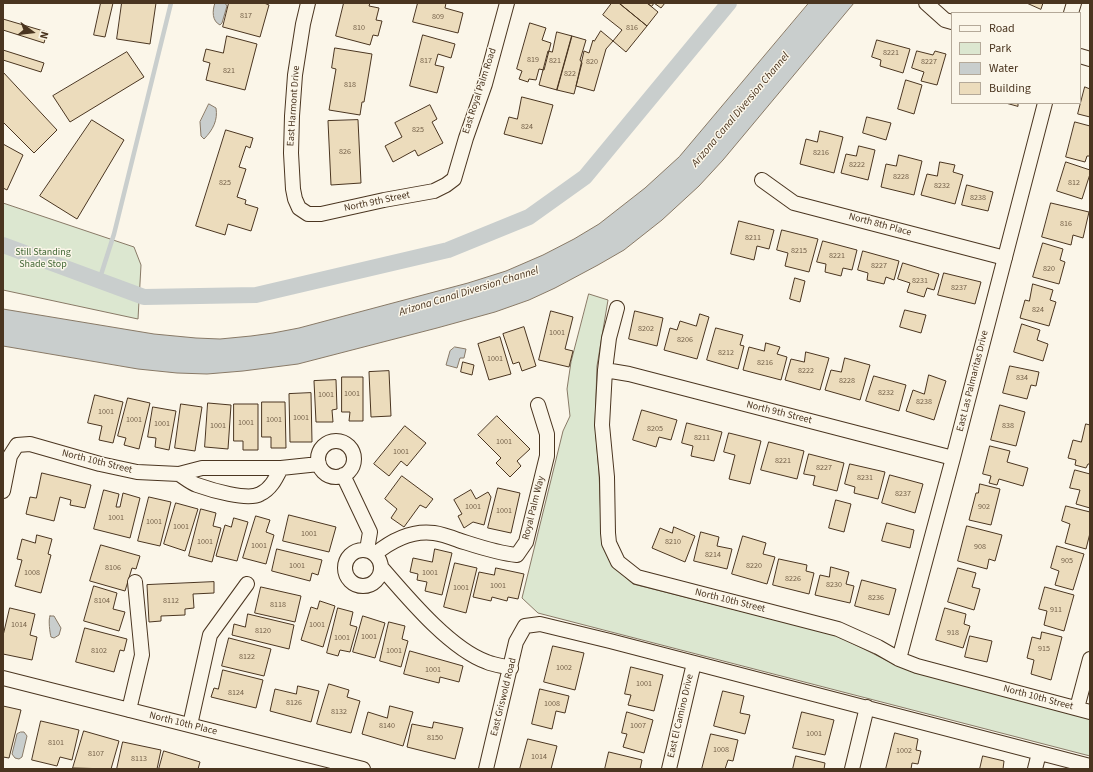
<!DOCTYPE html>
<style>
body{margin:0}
#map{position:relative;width:1093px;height:772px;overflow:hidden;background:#fbf6e9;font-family:"Source Sans 3",sans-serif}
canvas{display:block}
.frame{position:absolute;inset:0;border:4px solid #4a3520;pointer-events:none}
.legend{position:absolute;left:951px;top:12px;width:130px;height:92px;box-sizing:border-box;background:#fbf6e9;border:1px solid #b4a999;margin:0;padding:5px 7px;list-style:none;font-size:12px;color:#4a3520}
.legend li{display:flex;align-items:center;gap:8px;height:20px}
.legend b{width:20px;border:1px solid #b4a999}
.north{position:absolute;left:12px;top:12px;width:40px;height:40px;-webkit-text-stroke:3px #fbf6e9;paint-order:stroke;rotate:105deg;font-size:11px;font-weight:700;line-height:16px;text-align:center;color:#4a3520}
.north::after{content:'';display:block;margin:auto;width:14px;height:18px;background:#4a3520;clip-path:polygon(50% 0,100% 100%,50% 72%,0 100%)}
</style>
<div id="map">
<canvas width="1093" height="772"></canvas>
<div class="frame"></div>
<ul class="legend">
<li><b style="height:5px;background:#fbf6e9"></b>Road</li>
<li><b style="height:11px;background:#dce7d0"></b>Park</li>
<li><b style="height:11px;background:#c9cecd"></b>Water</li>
<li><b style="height:11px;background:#ecdcbc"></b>Building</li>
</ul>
<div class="north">N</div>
</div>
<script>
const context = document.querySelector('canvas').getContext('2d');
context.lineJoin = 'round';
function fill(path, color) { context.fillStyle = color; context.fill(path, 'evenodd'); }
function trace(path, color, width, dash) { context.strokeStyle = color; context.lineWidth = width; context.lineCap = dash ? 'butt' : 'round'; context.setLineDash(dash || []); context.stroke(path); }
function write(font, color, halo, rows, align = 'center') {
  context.font = font + ' "Source Sans 3",sans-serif'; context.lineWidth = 3; context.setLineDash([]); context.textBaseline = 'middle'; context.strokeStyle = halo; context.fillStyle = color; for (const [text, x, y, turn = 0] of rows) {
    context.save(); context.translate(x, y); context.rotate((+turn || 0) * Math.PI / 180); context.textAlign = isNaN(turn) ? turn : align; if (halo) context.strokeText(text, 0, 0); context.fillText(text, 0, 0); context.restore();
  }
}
const green = new Path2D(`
 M3 203 134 247 141 265 138 319 3 290Z
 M589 294 608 300 597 366 595 425 599 472 602 545 613 566 633 584 836 635 896 665 1090 716V756L538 613 522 598 563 431 570 416 567 389 571 362Z`);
const water = new Path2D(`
 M215 3H225L227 6 222 23 220 25C212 21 212 11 215 3Z
 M809 3H854L723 160 699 186 662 220 624 250 598 265 555 288 529 300 495 312 437 328 298 364 243 371 207 374 177 373 138 369 3 346V309L154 334 196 338 220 339 251 336 273 333 299 328 468 283 506 271 543 255 574 239 599 224 645 188 679 157Z
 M209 104 216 108C218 120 213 130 204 139L201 136 200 122Z
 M455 347 466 349 464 358H460L457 368 446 365 450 351Z
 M50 616H54L61 628 59 635 54 638 51 637C50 634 48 619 50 616Z
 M21 732H24L27 736 22 757 19 759 15 758 12 754 17 734Z`);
const stream = new Path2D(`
 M99 281 114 234 171 3`);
const canal = new Path2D(`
 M3 245 144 297 256 295 448 250 529 217 585 177 729 3`);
const building = new Path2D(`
 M101 3H113L105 37 94 35Z
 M122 3H156L150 44 117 39Z
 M229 3H264L269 5 260 37 223 27Z
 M344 3H370L369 6 379 8 376 20 382 21 378 36 373 35 370 45 336 36Z
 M418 3H446L445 8 463 13 458 33 413 22Z
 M612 3H619L647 26 626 52 613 41 622 30 603 15Z
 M621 3H647L658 12 647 26 620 4Z
 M647 3H665L661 8 654 3 652 6Z
 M1027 3H1043L1041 9Z
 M3 19 47 32 44 43 3 30Z
 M530 23 546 28 542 40 551 43 544 70 539 69 536 80 529 79 528 82 519 79 522 71 517 69Z
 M601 31 613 41 606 49 594 91 576 86 584 51 589 53 593 40 594 41Z
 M557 32 572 36 557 90 539 85 548 51 552 52Z
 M423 35 455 44 451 58 438 54 435 65 444 67 437 93 410 86Z
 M227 36 257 44 245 90 206 80 210 63 203 61 206 49 223 53Z
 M572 36 586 40 580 60 582 63 574 94 557 90Z
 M877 40 910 49 903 73 880 66 881 60 872 57Z
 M335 48 372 54 364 102H362L360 115 329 110 336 69 332 68Z
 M3 50 44 63 41 72 3 60Z
 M917 51 933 55 935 51 946 54 937 85 921 81 924 72 912 68Z
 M127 52 144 77 70 122 53 96Z
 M3 72 57 130 34 153 3 122Z
 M906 80 922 85 914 114 898 109Z
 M1085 87 1090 89V117L1078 114Z
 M522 97 553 105 542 144 504 134 509 117 517 119Z
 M1006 103H1018V106Z
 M430 105 437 119 432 122 443 143 418 156 415 150 393 162 385 146 402 137 395 123Z
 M867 117 891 123 886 140 863 133Z
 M92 120 124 140 77 219 40 196Z
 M358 120 361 183 331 185 328 121Z
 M1075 122 1090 126V156H1087L1085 162 1066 157Z
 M226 130 253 138 250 148 246 146 239 167 246 169 237 197 246 200 245 204 258 208 251 231 228 224 225 235 196 226Z
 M820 131 843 137 834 173 800 164 806 139 817 142Z
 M3 144 23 155 7 190 3 188Z
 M859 146 875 150 868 180 841 173 846 154 856 156Z
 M899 155 922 161 914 195 881 187 886 164 896 166Z
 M940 162 955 165 953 172 963 175 955 204 921 195 927 174 937 176Z
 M1066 162 1090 170V174L1082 199 1057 191Z
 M967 185 993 192 988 211 962 205Z
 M1051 203 1089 212 1083 238 1073 235 1071 245 1042 237Z
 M739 221 774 230 769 249 757 246 754 260 731 254Z
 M782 230 818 239 809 272 785 266 788 253 777 250Z
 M823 241 857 250 852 270 843 268 841 276 825 272 826 264 817 262Z
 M1043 243 1063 249 1060 260 1065 262 1059 284 1033 277Z
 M863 251 899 261 894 280 886 277 884 284 867 280 868 273 858 270Z
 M903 263 939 274 934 290 927 288 924 297 907 292 910 283 898 279Z
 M944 273 981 282 975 304 938 295Z
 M795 278 805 281 800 302 790 299Z
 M1033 284 1053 290 1050 300 1056 302 1049 326 1020 318 1025 300 1029 301Z
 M905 310 926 315 921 333 900 327Z
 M551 311 573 317 565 349 573 351 569 367 539 360Z
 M635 311 663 318 657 346 629 339Z
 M700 314 709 317 697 359 664 350 670 328 677 330 680 321 696 326Z
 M1022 324 1040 330 1037 340 1048 344 1043 361 1014 352Z
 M524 327 536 366 522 371 519 362 513 364 503 334Z
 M716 328 743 335 740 345 744 346 738 369 707 360Z
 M500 337 511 374 489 380 478 344Z
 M766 343 780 347 777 354 787 357 781 380 743 370 749 347 764 351Z
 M806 352 829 358 820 390 785 380 791 359 804 362Z
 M845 358 870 365 860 400 825 390 831 370 841 372Z
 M463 362 474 365 472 375 461 372Z
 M1010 366 1039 372 1036 386 1031 385 1027 399 1003 393Z
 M389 371 391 416 371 417 369 372Z
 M929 375 946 381 934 420 906 411 913 390 924 394Z
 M874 376 906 385 899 411 866 401Z
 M342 377H363V421H349L350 412H342Z
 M336 380 337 409 332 410 333 422H316L314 381Z
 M311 393 312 442H290L289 394Z
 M95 395 123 402 113 443 99 440 102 426 88 423Z
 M128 398 150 403 139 449 124 445 126 438 118 436Z
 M262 402H285L286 448H271V437H262Z
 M208 403 231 405 228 449 205 447Z
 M181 404 202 407 195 451 175 448Z
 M234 404H258V450H243V441H234Z
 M1000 405 1025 412 1016 446 991 440Z
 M153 407 176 411 169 450 155 447 156 438 148 437Z
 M642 410 677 420 671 440 659 437 656 447 633 440Z
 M497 416 530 449 517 461 521 466 510 477 496 463 501 458 478 435Z
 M687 423 722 432 714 461 691 456 693 446 682 443Z
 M1086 424 1090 425V464H1088L1086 468 1075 465 1076 460 1068 458 1073 440 1081 442Z
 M405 426 426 443 407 466 401 461 389 476 374 464Z
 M729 433 761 441 750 484 729 479 735 455 724 452Z
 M769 442 804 451 797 479 761 470Z
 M990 446 1010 451 1007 462 1028 468 1023 486 999 479 997 485 989 483 991 476 983 474Z
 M809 454 844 463 837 491 813 485 815 476 804 474Z
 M850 464 885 472 878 499 854 493 855 487 845 484Z
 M1075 470 1090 474V508L1076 504 1080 490 1070 488Z
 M42 473 91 485 85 508 70 505 71 500 60 497 54 521 26 514 30 497 36 498Z
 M890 475 923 484 915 513 882 503Z
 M402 476 433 499 426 508 420 505 404 527 391 518 397 509 385 499Z
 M980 484 1000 489 991 525 969 520 976 493H978Z
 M498 488 520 493 511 533 488 528Z
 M104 490 119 494 116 507H120L123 493 140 498 130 538 94 529Z
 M471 490 476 499 488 492 491 497 484 525 473 522 464 528 458 516 462 514 454 500Z
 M149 497 171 502 160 546 138 541Z
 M836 500 851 504 844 532 829 528Z
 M176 503 198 509 185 551 164 544Z
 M1066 506 1090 512V533L1086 549 1065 543 1070 524 1062 521Z
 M201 509 216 513 213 526 221 528 212 562 189 556Z
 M289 515 336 527 329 552 283 541Z
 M256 516 270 520 266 532 274 535 266 564 243 558Z
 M234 518 248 522 237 561 216 556 225 525 231 527Z
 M887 523 914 530 910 548 882 541Z
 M967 526 1002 535 995 561 989 559 987 569 958 561Z
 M674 527 695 536 685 562 652 548 660 528 672 533Z
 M701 532 719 537 717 546 732 549 727 569 694 561Z
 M37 535 52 539 48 554 51 555 41 593 15 586 22 560 17 559 22 539 35 543Z
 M743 536 766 543 763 554 775 557 767 584 732 574Z
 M101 545 140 556 136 569 132 568 125 591 90 581Z
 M1057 546 1084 554 1073 590 1055 585 1059 571 1051 568Z
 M277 549 322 560 318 575 312 573 310 581 272 571Z
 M435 549 452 553 442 595 425 591 427 582 417 580 418 574 410 572 413 558 432 562Z
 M779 559 807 565 806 571 814 573 809 594 773 585Z
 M455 563 477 568 466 613 444 607Z
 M831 567 849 572 846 584 854 586 850 603 815 595 820 575 829 577Z
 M496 568 524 574 518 599 508 597 507 601 492 597 491 601 473 597 479 572 494 575Z
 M958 568 976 573 972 587 980 589 974 610 948 602Z
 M862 580 896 589 889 615 855 606Z
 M214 582V593L193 594 194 608 185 609V615L161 616V621L149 622 147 585Z
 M94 586 117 593 113 609 125 612 119 631 84 621Z
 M261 587 301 596 295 622 255 613Z
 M1045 587 1074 595 1064 631 1044 625 1047 611 1039 609Z
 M320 601 335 606 323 647 301 640 311 607 317 609Z
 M10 608 35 614 30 635 37 637 32 660 3 654V636Z
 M338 608 353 612 350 625 357 627 350 652 340 650 338 656 327 653Z
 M945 608 966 614 964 624 970 626 963 648 936 640Z
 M248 614 294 625 289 649 232 635 234 624 245 627Z
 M363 616 385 623 375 658 353 652Z
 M389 622 405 626 402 639 408 641 401 667 380 661Z
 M85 628 127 639 124 651 120 650 114 672 76 662Z
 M1042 632 1062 637 1051 680 1031 674 1034 660 1027 658 1032 637 1040 639Z
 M970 636 992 641 987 662 965 657Z
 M229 638 271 649 264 676 222 666Z
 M553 646 584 653 575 690 544 682Z
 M410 651 463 666 459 682 440 677 439 683 404 674Z
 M631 667 663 675 654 711 628 705 631 695 625 694Z
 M223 670 263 680 256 708 211 697 214 688 218 689Z
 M329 684 349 690 347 697 360 701 351 733 317 724Z
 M298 686 319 691 311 722 270 711 275 689 296 694Z
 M540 689 569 696 565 713 556 711 552 729 532 724Z
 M723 691 744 696 740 713 750 715 745 734 714 726Z
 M3 706 21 710 9 758 3 757Z
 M390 706 413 712 403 746 362 734 368 712 387 718Z
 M627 712 653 720 644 753 623 747 627 734 622 733Z
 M802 712 834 720 825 755 793 748Z
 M41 721 79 730 72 760 60 757 57 766 32 760Z
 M434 722 463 728 455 759 407 747 412 724 432 728Z
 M84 731 119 741 111 769 73 768Z
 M895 733 918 739 916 750 921 751 918 764 912 763 911 769H886Z
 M711 734 738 740 733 761 728 760 725 769H702Z
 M528 739 557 746 551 769H520Z
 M123 742 161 750 157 769H117Z
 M164 751 200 762 198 769H159Z
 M609 752 642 760 640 769H605Z
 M796 756 825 763 824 769H793Z
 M983 756 1004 761 1003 769H980Z`);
const street = new Path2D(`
 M308 3 303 24 295 75 292 116 291 153 293 189 295 199 299 208 308 214H321L384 200 434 191 446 185 454 179 466 138 485 84 507 3
 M926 3 945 20 952 22
 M1071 13 1074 3
 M1080 56 1090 59
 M762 180 794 203 1005 258
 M617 308 609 338 605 370 602 425 607 477 608 533 609 543 618 562 637 577 838 629 878 647 899 659 917 666 1090 712
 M605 370 629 374 953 458
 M318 459a18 18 0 1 1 36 0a18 18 0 1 1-36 0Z
 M179 474C185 478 191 483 197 485 211 490 248 501 260 494 271 489 276 478 281 468
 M343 475 370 532 367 550
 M3 491 10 456 17 445 30 444 100 464 137 472 179 474 202 468H281L319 464
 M345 568a18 18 0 1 1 36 0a18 18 0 1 1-36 0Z
 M375 554C391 541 412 530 434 533 442 534 450 537 458 540 477 546 496 553 517 555L526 542 547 456V434L538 405
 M381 567C407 597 450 649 487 662 494 665 503 666 511 668
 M899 659 953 458 1045 103
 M3 678 363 769
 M1077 708 1090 659
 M129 710 142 655 135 582
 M190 725 210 635 247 584
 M486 769 516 642 525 626 540 624 610 641 1090 766
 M669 769 694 663
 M852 769 867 707
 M1035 769 1039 753`);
const numberNames = [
 ["817",246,16],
 ["809",438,17],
 ["810",359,28],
 ["816",632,28],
 ["8221",891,53],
 ["819",533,60],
 ["817",426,61],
 ["821",555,61],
 ["820",592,62],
 ["8227",929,62],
 ["821",229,71],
 ["822",570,74],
 ["818",350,85],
 ["824",527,127],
 ["825",418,130],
 ["826",345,152],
 ["8216",821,153],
 ["8222",857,165],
 ["8228",901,177],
 ["825",225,183],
 ["812",1074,183],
 ["8232",942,186],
 ["8238",978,198],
 ["816",1066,224],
 ["8211",753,238],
 ["8215",799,251],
 ["8221",837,256],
 ["8227",879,266],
 ["820",1049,269],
 ["8231",920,281],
 ["8237",959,288],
 ["824",1038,310],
 ["8202",646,329],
 ["1001",557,333],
 ["8206",685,340],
 ["8212",726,353],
 ["1001",495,359],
 ["8216",765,363],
 ["8222",806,371],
 ["834",1022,378],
 ["8228",847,381],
 ["8232",886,393],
 ["1001",352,394],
 ["1001",326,395],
 ["8238",924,402],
 ["1001",106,412],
 ["1001",301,418],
 ["1001",134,420],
 ["1001",274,420],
 ["1001",246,423],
 ["1001",162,424],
 ["1001",218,426],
 ["838",1008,426],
 ["8205",655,429],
 ["8211",702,438],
 ["1001",504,442],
 ["1001",401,452],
 ["8221",783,461],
 ["8227",824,468],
 ["8231",865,478],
 ["8237",903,494],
 ["1001",473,507],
 ["902",984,507],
 ["1001",504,511],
 ["1001",116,518],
 ["1001",154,522],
 ["1001",181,527],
 ["1001",309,534],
 ["1001",205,542],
 ["8210",673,542],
 ["1001",259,546],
 ["908",980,547],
 ["8214",713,555],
 ["905",1067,561],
 ["1001",297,566],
 ["8220",754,566],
 ["8106",113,568],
 ["1008",32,573],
 ["1001",430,573],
 ["8226",793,579],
 ["8230",834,585],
 ["1001",498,586],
 ["1001",461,588],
 ["8236",876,598],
 ["8104",102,601],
 ["8112",171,601],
 ["8118",278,605],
 ["911",1056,610],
 ["1014",19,625],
 ["1001",317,625],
 ["8120",263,631],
 ["918",953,633],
 ["1001",369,637],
 ["1001",342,638],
 ["915",1044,649],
 ["8102",99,651],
 ["1001",394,651],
 ["8122",247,657],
 ["1002",564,668],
 ["1001",433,670],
 ["1001",644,684],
 ["8124",236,693],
 ["8126",294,703],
 ["1008",552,704],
 ["8132",339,712],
 ["8140",387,726],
 ["1007",638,726],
 ["1001",814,734],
 ["8150",435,738],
 ["8101",56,743],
 ["1008",721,750],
 ["1002",904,751],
 ["8107",96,754],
 ["1014",539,757],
 ["8113",139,759]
];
const streetNames = [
 ["East Royal Palm Road",480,91,-72],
 ["East Harmont Drive",294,106,-86],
 ["North 9th Street",377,202,-12],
 ["North 8th Place",880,225,15],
 ["East Las Palmaritas Drive",973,381,-76],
 ["North 9th Street",779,413,14],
 ["North 10th Street",97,462,14],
 ["Royal Palm Way",534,508,-76],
 ["North 10th Street",730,601,14],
 ["East Griswold Road",504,697,-76],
 ["North 10th Street",1038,698,15],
 ["East El Camino Drive",681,716,-77],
 ["North 10th Place",183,724,14]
];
const parkNames = [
 ["Still Standing",43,253],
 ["Shade Stop",43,265]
];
const waterNames = [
 ["Arizona Canal Diversion Channel",741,110,-50],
 ["Arizona Canal Diversion Channel",469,292,-17]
];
fill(green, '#dce7d0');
trace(green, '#887966', 1);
fill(water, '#c9cecd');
trace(water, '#887966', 1);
trace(stream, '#c9cecd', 4.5);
trace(canal, '#c9cecd', 16);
fill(building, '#ecdcbc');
trace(building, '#4a3520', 1);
trace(street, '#4a3520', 16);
trace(street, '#fbf6e9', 14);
write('8px', '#725f47', null, numberNames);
write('10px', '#4a3520', '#fbf6e9', streetNames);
write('10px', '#436837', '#fbf6e9', parkNames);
write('italic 11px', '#4a3520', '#fbf6e9', waterNames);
</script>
